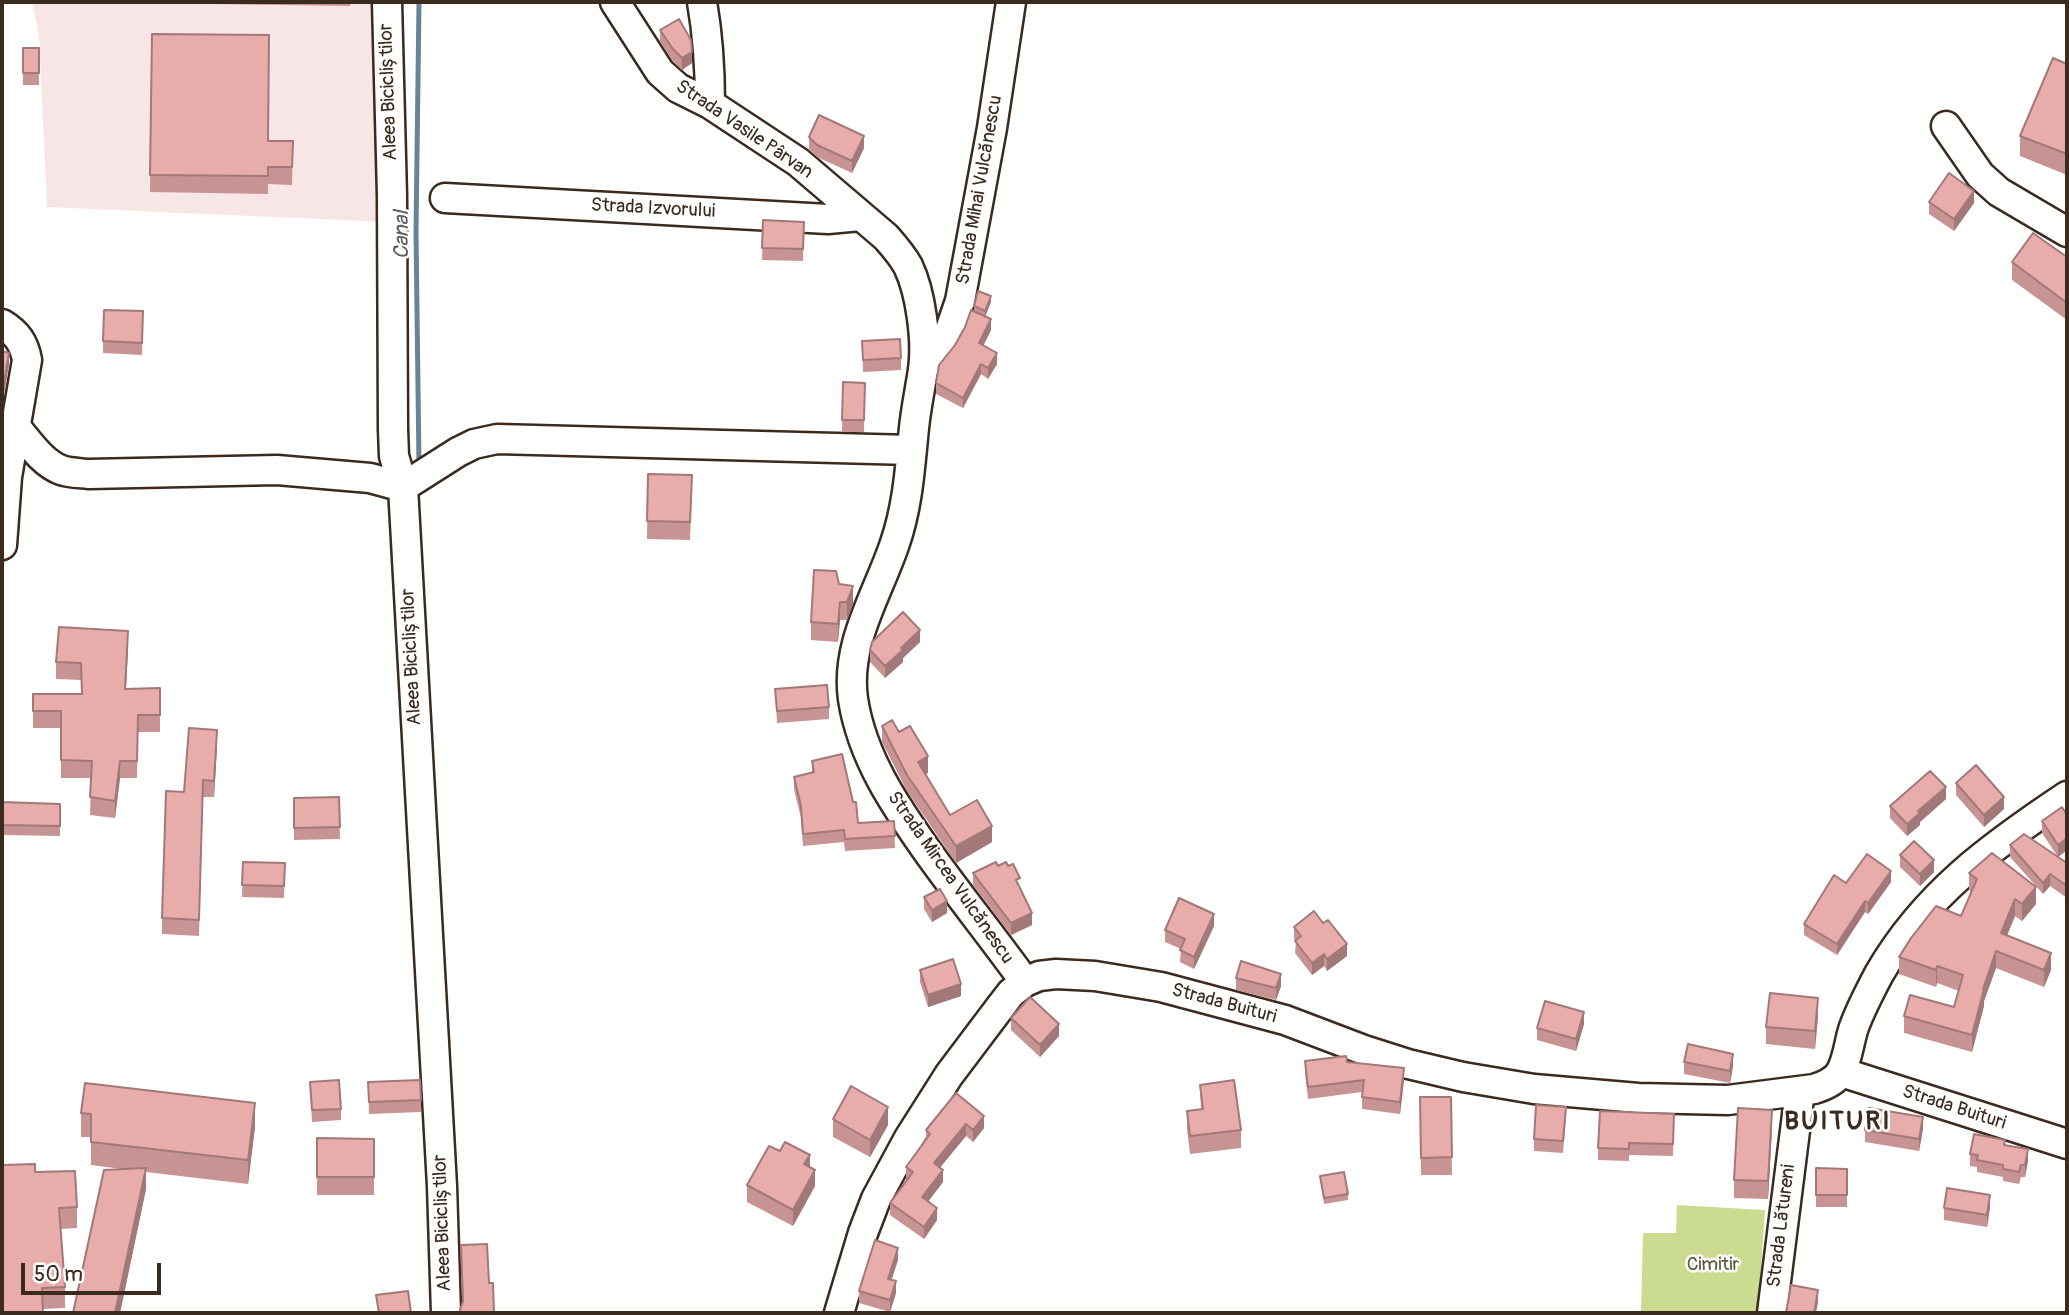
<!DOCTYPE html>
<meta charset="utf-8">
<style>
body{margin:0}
#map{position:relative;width:2069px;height:1315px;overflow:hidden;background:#fff;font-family:Pangolin,sans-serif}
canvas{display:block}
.frame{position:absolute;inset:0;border:4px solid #3b2a1e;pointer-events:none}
.scale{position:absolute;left:21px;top:1263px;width:140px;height:32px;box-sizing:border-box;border:4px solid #3b2a1e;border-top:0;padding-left:9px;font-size:21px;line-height:24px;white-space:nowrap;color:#3b2a1e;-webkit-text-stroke:5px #fff;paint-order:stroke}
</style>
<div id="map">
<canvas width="2069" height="1315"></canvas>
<div class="frame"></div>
<div class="scale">50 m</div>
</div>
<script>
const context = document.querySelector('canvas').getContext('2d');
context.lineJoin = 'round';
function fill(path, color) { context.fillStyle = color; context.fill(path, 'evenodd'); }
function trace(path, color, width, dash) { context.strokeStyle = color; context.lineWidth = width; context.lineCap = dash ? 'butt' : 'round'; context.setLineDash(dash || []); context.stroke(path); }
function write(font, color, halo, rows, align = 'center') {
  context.font = font + ' Pangolin,sans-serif'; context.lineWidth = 5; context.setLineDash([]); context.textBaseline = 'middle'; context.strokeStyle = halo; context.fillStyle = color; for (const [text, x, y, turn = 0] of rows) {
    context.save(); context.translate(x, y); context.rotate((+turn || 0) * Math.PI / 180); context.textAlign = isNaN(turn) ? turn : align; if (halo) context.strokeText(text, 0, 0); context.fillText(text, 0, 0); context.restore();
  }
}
const built = new Path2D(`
 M32 2H385L387 222 47 207 39 35Z`);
const green = new Path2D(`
 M1677 1205 1765 1210 1758 1313H1641L1643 1233H1676Z`);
const stream = new Path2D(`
 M419 465 416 232 419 2`);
const minor = new Path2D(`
 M387 2 392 196 393 429 394 456 403 487 442 1186 446 1313
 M615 2 660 72 678 88 710 104 798 162 886 237C894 246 902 255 908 266 921 293 927 341 923 370 920 390 916 408 914 428 910 467 908 505 895 543 878 594 845 643 853 699 862 758 896 807 930 855 961 898 994 939 1025 982
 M702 2C708 36 710 69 710 104
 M1946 126 1980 175 1999 192 2067 232
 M445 198 828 219 860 216
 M2 324C17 333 24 343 27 360L7 477 2 545
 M923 369 940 348 950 330 960 301 992 128 1011 2
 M15 426C28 441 42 463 61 470 69 473 80 473 89 474L277 470 370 478 403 487 458 452 474 444 497 439 911 450
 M1841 1072 2067 1144
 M839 1313 863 1233 876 1199 909 1138 949 1075 1001 1006 1011 993 1025 982 1039 976 1056 974 1095 976 1161 987 1285 1020 1364 1050 1408 1064 1463 1077 1534 1089 1638 1098 1728 1100 1814 1089C1824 1086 1834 1082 1840 1073 1848 1060 1849 1041 1854 1027 1861 1008 1870 991 1879 974 1925 894 1992 846 2067 796
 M1772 1313 1800 1091`);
const wall = new Path2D(`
 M142 2H350V6L142 3Z
 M660 30 692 63 682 70 673 61 660 42Z
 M152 34 269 141H293L292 185 268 184V194L150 192Z
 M23 48H39V85H23Z
 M2067 64V175L2020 156V136Z
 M809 137 864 148 852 173 817 157 809 149Z
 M1929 202 1974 203 1954 231 1929 214Z
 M763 220 804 222 803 261 762 260Z
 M2067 257V320L2012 280V262Z
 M991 302 985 316 991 330 983 346 997 364 988 379 981 374 963 408 936 394V383L955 345 974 311V306Z
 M143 323 142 355 103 353V341Z
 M862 341 901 358V370L863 372Z
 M843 382 865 383 864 432H842Z
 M648 474 692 492 690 540 647 539Z
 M839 584 853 604 847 620H840L838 642 811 640V622Z
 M920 642 903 658V662L885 678 870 662V650Z
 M128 648 126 689 160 688V732H138L137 778H120L115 818 90 815 91 778H61V728H33V694H81V680L56 679V662Z
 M775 689 829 707V719L777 723Z
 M2067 707V726L2066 725V708Z
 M882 726 899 732 928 773 925 774 950 815 992 842 956 863 907 791 882 742Z
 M217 746 214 797H203L199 936 162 934V918L184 792Z
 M812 761 858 823 894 821 895 848 845 851 844 842 803 846 801 818 794 789V777L812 773Z
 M1956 783 2004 809 1984 827 1956 795Z
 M339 797 340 839 294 840V798Z
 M1946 799 1920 822V825L1907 836 1890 818V806Z
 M2 802 60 804V836L2 835Z
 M2067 815V850L2058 857 2042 833V821Z
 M2010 845 2067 863V898L2050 886 2043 894 2010 857Z
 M1900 855 1934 872 1920 886 1900 867Z
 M243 862 285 863 284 898 242 897Z
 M998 866 1020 889 1032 925 1011 935 973 885V873Z
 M1969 873 2036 904 2022 921 2015 916 2007 935 2051 970 2044 987 1996 968 1984 1001V1006L1972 1052 1904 1033V1016L1954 1007 1959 991 1937 983 1936 987 1899 974V957L1961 916 1971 892 1969 890Z
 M1891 882 1868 914 1865 912 1837 955 1804 935V924L1846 883Z
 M924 897 947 913 932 922 924 909Z
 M1214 926 1194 969 1180 962 1181 949 1165 942V930Z
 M1294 927 1347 956 1327 971 1324 966 1312 975 1295 953 1296 941 1294 939Z
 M920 970 961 996 928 1007 920 982Z
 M1236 978 1281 986 1276 1000 1236 990Z
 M1818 1016 1815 1049 1766 1044V1027Z
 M1011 1018 1059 1036 1040 1057 1011 1030Z
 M1584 1024 1576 1051 1537 1040V1028Z
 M1305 1061 1347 1062 1404 1080 1400 1114 1362 1109V1092L1308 1099 1305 1073Z
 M1684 1062 1733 1066 1730 1083 1684 1074Z
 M310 1082 341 1109V1120L312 1122Z
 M368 1082 421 1100V1112L369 1114Z
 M1200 1085 1241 1130V1148L1190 1154 1187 1129V1111L1201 1110Z
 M956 1093 984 1128 973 1142 966 1136 940 1167 943 1182 928 1202 937 1220 924 1239 890 1215V1203L907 1180 906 1179V1167L926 1140V1130Z
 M1420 1097H1451L1452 1175H1421Z
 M81 1113 255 1127 248 1184 146 1172V1189L120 1313H73L122 1169 91 1165V1137H81Z
 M1674 1114 1673 1156 1629 1155V1161L1598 1160V1148Z
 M833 1119 888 1125 870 1157 833 1137Z
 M1566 1119 1563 1153 1534 1151V1139Z
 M1772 1128 1768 1199 1734 1198V1180Z
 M1923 1129 1919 1151 1865 1142V1130Z
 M317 1138 374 1139V1195H317Z
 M2005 1145 2028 1161 2025 1177H2021L2019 1184 2003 1181V1177L1977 1172V1167L1970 1166V1154Z
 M810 1167 815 1186 793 1226 747 1202V1185Z
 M1816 1168 1847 1169V1207H1816Z
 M35 1172 77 1207V1228L61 1229 65 1287V1308L43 1309Z
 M1320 1176 1348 1194V1200L1324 1204Z
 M1990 1207 1987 1227 1944 1220V1208Z
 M898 1260 891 1280 896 1293 890 1312 859 1303V1291Z`);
const shadedWall = new Path2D(`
 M692 52V63L682 70V58Z
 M864 136V148L852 173V161Z
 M1974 191V203L1954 231V219Z
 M991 296V302L985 317V311Z
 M991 319V330L979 354V343Z
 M9 353V365L2 406V394Z
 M997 353V364L988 379V368Z
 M981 364V374L963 408V398Z
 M853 586V604L847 620V602Z
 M840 602V620L838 642V624Z
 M920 630V642L903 658V662L885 678V666L901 648Z
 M128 631V648L125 706V689Z
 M217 730V746L214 797V781Z
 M928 756V773L918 778V762Z
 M120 761V778L115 818V801Z
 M1946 787V799L1920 822V825L1907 836V824L1918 811Z
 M2004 797V809L1984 827V815Z
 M992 826V842L956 863V846Z
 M2067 838V850L2058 857V845Z
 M1934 860V872L1920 886V874Z
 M1891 871V882L1868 914V903Z
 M2050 874V886L2043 894V883Z
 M2036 887V904L2022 921V904Z
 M2015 899V916L2001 950V933Z
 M947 901V913L932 922V910Z
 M1865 901V912L1837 955V944Z
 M1032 913V925L1011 935V923Z
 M1214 914V926L1194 969V957Z
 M1347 944V956L1327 971V959Z
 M1996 951V968L1984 1001V1006L1972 1052V1035L1983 989Z
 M2051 953V970L2044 987V970Z
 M1324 954V966L1312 975V963Z
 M1937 966V983L1936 987V970Z
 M1281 974V986L1276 1000V988Z
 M961 984V996L928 1007V995Z
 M1818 998V1016L1815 1049V1031Z
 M1584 1012V1024L1576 1051V1039Z
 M1059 1024V1036L1040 1057V1045Z
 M1733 1054V1066L1730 1083V1071Z
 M1404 1068V1080L1400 1114V1102Z
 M255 1103V1127L248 1184V1160Z
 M888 1107V1125L870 1157V1140Z
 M1772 1110V1128L1768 1199V1181Z
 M984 1116V1128L973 1142V1130Z
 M1923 1117V1129L1919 1151V1139Z
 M966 1124V1136L934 1175V1163Z
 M2028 1149V1161L2025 1177V1165Z
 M810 1155V1171L804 1164Z
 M146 1168V1189L120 1313H115Z
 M815 1170V1186L793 1226V1210Z
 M943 1170V1182L922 1209V1197Z
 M1990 1195V1207L1987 1227V1215Z
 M937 1208V1220L924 1239V1227Z
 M898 1248V1260L888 1291V1279Z
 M896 1281V1293L890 1312V1300Z
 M1818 1290V1302L1816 1313H1814Z`);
const building = new Path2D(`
 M679 19 691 40 692 52 682 58 673 49 660 30Z
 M152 34 269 35 268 141H293L292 167H268V176L150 175Z
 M23 48H39V73H23Z
 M2053 58 2067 64V154L2020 136Z
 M819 115 864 136 852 161 817 145 809 137Z
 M1949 173 1974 191 1954 219 1929 202Z
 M763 220 804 222 803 249 762 248Z
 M2033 233 2067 257V303L2012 262Z
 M978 291 991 296 985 311 974 306Z
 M104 310 143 311 142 343 103 341Z
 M971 310 991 319 979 343 997 353 988 368 981 364 963 398 936 383 939 365 955 345 965 327Z
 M900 339 901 358 863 360 862 341Z
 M2 351 9 353 2 394Z
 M843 382 865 383 864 420H842Z
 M648 474 692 475 690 522 647 521Z
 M814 570 836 571 839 584 853 586 847 602H840L838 624 811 622Z
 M903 612 920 630 901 648 903 650 885 666 870 650 872 642Z
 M59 627 128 631 125 689 160 688V715H138L137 761H120L115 801 90 797 92 761 61 760V711H33V694H82L81 663 56 662Z
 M827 685 829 707 777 711 775 689Z
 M892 720 899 732 910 726 928 756 918 762 950 815 977 800 992 826 956 846 907 775 882 726Z
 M189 728 217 730 214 781 203 780 199 920 162 918 166 791 184 792Z
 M842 754 853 802H856L858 823 894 821 895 836 845 839 844 830 803 834 801 806 794 777 814 772 812 761Z
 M1976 765 2004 797 1984 815 1956 783Z
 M1930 771 1946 787 1918 811 1920 813 1907 824 1890 806Z
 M339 797 340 827 294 828V798Z
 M2 802 60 804V826L2 825Z
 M2062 807 2067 815V838L2058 845 2042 821Z
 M2024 834 2067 863V886L2050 874 2043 883 2010 845Z
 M1914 841 1934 860 1920 874 1900 855Z
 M1992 853 2036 887 2022 904 2015 899 2001 933 2051 953 2044 970 1996 951 1983 989H1984L1972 1035 1904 1016 1910 995 1954 1007 1963 975 1937 966 1936 970 1899 957 1911 938 1936 906 1961 916 1977 879 1969 873Z
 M1867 854 1891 871 1868 903 1865 901 1837 944 1804 924 1834 875 1846 883Z
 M243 862 285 863 284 886 242 885Z
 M996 862 998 866 1006 862 1008 866 1013 864 1020 878 1016 880 1032 913 1011 923 973 873Z
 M940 889 947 901 932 910 924 897Z
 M1179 898 1214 914 1194 957 1180 950 1185 939 1165 930Z
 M1314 911 1323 923 1328 920 1347 944 1327 959 1324 954 1312 963 1295 941 1301 936 1294 927Z
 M953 959 961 984 928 995 920 970Z
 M1241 961 1281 974 1276 988 1236 978Z
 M1770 993 1818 998 1815 1031 1766 1027Z
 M1030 997 1059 1024 1040 1045 1011 1018Z
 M1545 1001 1584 1012 1576 1039 1537 1028Z
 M1688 1044 1733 1054 1730 1071 1684 1062Z
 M1346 1056 1347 1062 1404 1068 1400 1102 1362 1097 1364 1080 1308 1087 1305 1061Z
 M339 1080 341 1109 312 1110 310 1082Z
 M420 1080 421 1100 369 1102 368 1082Z
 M1234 1080 1241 1130 1190 1136 1187 1111 1203 1109 1200 1085Z
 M85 1083 255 1103 248 1160 91 1142V1114L81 1113Z
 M851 1086 888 1107 870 1140 833 1119Z
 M956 1093 984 1116 973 1130 966 1124 934 1163 943 1170 922 1197 937 1208 924 1227 890 1203 913 1172 906 1167 930 1134 926 1130Z
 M1420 1097H1451L1452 1157 1421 1158Z
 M1536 1105 1566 1107 1563 1141 1534 1139Z
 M1738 1108 1772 1110 1768 1181 1734 1180Z
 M1869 1108 1923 1117 1919 1139 1865 1130Z
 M1600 1111 1674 1114 1673 1144 1629 1143V1149L1598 1148Z
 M1974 1134 2005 1140 2004 1145 2028 1149 2025 1165H2021L2019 1172 2003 1169V1165L1977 1160 1978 1155 1970 1154Z
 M317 1138 374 1139V1177H317Z
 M785 1142 810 1155 804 1164 815 1170 793 1210 747 1185 769 1146 780 1151Z
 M35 1164V1172L75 1171 77 1207 59 1208 65 1287 42 1288 43 1313H2V1165Z
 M146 1168 115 1313H73L104 1170Z
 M1816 1168 1847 1169V1195H1816Z
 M1344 1172 1348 1194 1324 1198 1320 1176Z
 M1947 1188 1990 1195 1987 1215 1944 1208Z
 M875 1240 898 1248 888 1279 896 1281 890 1300 859 1291Z
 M487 1244 489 1283H493L494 1313H459L463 1301 461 1245Z
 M1791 1285 1818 1290 1814 1313H1786Z
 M408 1291 411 1313H379L376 1295Z`);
const streetNames = [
 ["Aleea Bicicliștilor",389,92,-92],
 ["Strada Vasile Pârvan",744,130,34],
 ["Strada Mihai Vulcănescu",980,190,-80],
 ["Strada Izvorului",653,209,3],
 ["Aleea Bicicliștilor",412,657,-93],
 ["Strada Mircea Vulcănescu",950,878,55],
 ["Strada Buituri",1224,1004,15],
 ["Strada Buituri",1954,1108,18],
 ["Aleea Bicicliștilor",443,1223,-92],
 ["Strada Lătureni",1782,1226,-83]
];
const parkNames = [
 ["Cimitir",1713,1265]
];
const waterNames = [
 ["Canal",403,235,-90]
];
const districtNames = [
 ["BUITURI",1838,1122]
];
fill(built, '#f8e6e6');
fill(green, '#cbdb8f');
trace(stream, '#6a8497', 5);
trace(minor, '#3b2a1e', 33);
trace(minor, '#fff', 28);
fill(wall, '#c89493');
fill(shadedWall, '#a27878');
fill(building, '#e8acab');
trace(building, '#a27878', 2);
write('19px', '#3b2a1e', '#fff', streetNames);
write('19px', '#5f563a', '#fff', parkNames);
write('italic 21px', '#565e64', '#fff', waterNames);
context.letterSpacing = '2px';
write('bold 26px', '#3b2a1e', '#fff', districtNames);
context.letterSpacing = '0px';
</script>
